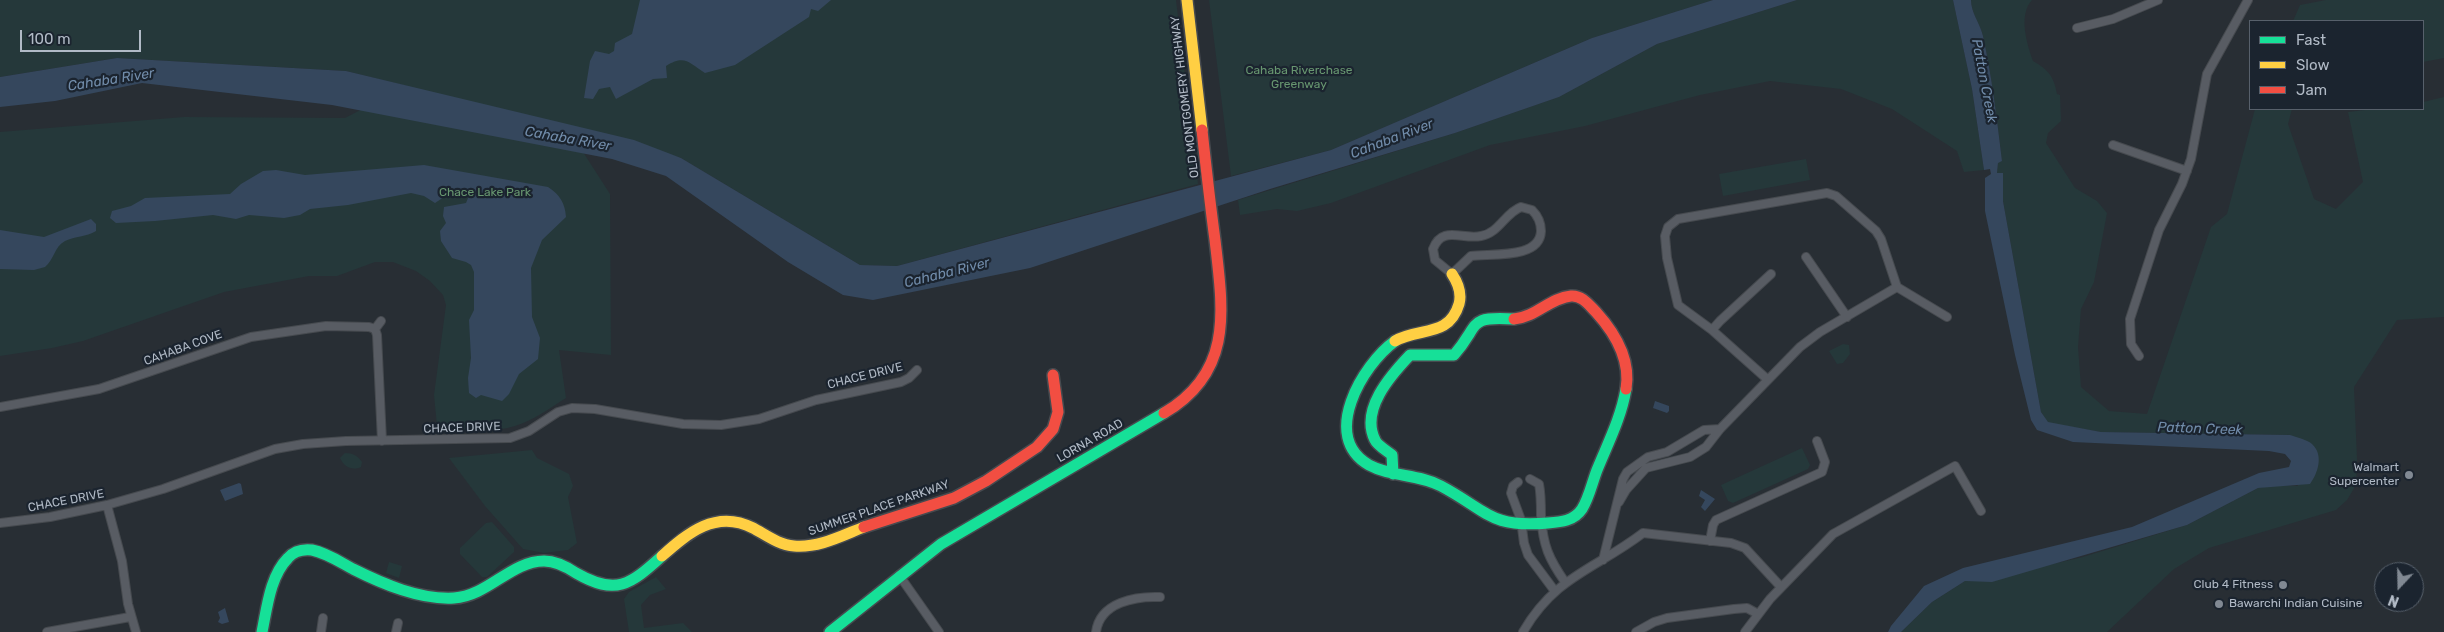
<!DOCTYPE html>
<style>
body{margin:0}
#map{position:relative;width:2444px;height:632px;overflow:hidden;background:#282e34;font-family:Rubik,sans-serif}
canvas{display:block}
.legend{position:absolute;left:2249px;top:20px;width:175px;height:90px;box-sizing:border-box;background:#1b242f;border:1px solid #57606b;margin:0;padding:6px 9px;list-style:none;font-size:15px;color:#b1bac6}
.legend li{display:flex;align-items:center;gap:10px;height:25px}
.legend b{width:25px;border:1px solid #57606b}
.north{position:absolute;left:2374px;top:562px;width:50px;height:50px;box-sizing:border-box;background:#1b242f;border:1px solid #57606b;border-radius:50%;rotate:201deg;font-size:14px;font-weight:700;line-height:20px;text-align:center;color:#b1bac6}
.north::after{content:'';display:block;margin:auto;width:18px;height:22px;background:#818993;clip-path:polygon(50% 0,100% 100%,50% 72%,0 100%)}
.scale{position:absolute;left:20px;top:30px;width:121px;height:22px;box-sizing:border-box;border:2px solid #b1bac6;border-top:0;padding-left:6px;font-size:15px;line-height:18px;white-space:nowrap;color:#b1bac6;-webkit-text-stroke:4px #1b242f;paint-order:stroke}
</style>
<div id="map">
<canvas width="2444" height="632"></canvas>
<ul class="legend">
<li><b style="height:6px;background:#16e098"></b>Fast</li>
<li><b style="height:6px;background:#ffcf43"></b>Slow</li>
<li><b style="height:6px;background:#f24e42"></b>Jam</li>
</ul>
<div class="north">N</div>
<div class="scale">100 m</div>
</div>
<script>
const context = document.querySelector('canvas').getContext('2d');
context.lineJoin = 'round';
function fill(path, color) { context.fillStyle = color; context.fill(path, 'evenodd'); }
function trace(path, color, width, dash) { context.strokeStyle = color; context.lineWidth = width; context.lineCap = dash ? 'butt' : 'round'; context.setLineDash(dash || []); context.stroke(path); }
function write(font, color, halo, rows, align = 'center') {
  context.font = font + ' Rubik,sans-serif'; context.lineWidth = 4.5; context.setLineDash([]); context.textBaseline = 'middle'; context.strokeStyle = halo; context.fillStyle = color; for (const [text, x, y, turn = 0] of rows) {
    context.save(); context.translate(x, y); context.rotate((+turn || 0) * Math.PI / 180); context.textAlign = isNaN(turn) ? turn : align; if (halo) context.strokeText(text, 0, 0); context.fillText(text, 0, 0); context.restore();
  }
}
const green = new Path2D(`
 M0 0H1176L1198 184 897 266 860 265 681 158 565 124 610 194 611 355 559 350 566 398C550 408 534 420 515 426 490 434 461 429 437 426L434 395 446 305 443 295 430 281 416 271 393 262H375L337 276H309L224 292 83 341 52 348 0 356V132L184 117 345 118 407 86 346 71 117 58 0 77Z
 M1209 0H1713L1592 38 1331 150 1231 176Z
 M1797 0H1953L1972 89 1984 170 1964 172 1957 151 1892 109 1841 89 1770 81 1700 95 1585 126 1490 145 1331 203 1297 211 1277 209 1240 215 1238 200 1455 133 1559 97 1657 44Z
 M1971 0H2032C2018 15 2027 44 2033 61 2049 70 2054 77 2057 94L2060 95 2061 121 2048 133 2046 143 2075 188 2097 201 2107 213 2094 282 2081 309 2078 347 2081 387 2109 411 2147 414 2211 227 2227 214 2255 109H2292L2288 124 2314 199 2336 209 2363 182 2348 112 2373 109H2423V102L2444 97V317L2397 320 2354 387 2357 459 2356 485 2347 500 2336 510 2209 548 2174 569 2107 632H1901L1932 602 1965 581H1992L2022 571 2083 557 2187 525 2258 488 2276 485 2298 486 2290 435 2101 432 2048 423 2041 412 2003 201V173H1997L1998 162 2002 161C1997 119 1992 77 1983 36 1980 23 1971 13 1971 0Z
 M2326 0H2444V58L2423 62V21H2293L2300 5Z
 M1806 159 1810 180 1723 196 1719 174Z
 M1843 344 1849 345 1850 354 1843 363 1837 364 1829 351Z
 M1802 448 1810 465 1808 469 1733 503 1728 501 1721 485Z
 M532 450 537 458 569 474 573 486 568 497 577 543 568 550 544 553 523 549 485 506 449 458Z
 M345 453C353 453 358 456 362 462L361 467C352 471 344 467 340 458Z
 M492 522 514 547V552L487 577H482L460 554V548L486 523Z
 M389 562 402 566 399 578 386 573Z
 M656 577 666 589 650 595 641 605 644 628 683 623 692 632H629L624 599 629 592Z`);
const water = new Path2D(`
 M640 0H831L818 11 811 9 809 17 735 65 705 73C689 63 685 54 666 66L667 78 653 79 616 99 610 87 599 89 593 99 584 98 590 61 595 51 609 54 614 51 615 43 632 34Z
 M1713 0H1797L1657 44 1559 97 1455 133 1270 189 1030 268 873 300 843 295 788 262 666 176 612 159 332 105 142 83 55 101 0 107V77L117 58 346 71 634 140 681 158 860 265 897 266 1331 150 1592 38Z
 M1953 0H1971C1971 13 1980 23 1983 36 1992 77 1997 119 2002 161L1998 163 1997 173H2003V201L2041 412 2048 422 2101 432 2290 435C2296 437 2308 440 2312 444 2324 455 2318 473 2310 484L2258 488 2187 525 1992 582 1965 581 1932 602 1901 632H1888L1891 626 1924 586 1963 568 2132 527 2259 473 2289 467 2291 461 2285 454 2269 451 2073 442 2037 430 2031 420 2015 355 1985 211V178L1991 174 1990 169 1984 170 1972 89Z
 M424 165 548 187C560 195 565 203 566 217L542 240 531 268 532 317 540 338 538 359 519 374 509 394 502 401 481 395 476 398 469 393 468 378 471 358 469 320 474 310V272L471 265 466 262 452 258 441 241 440 231 446 223 443 216 444 207 466 203 470 193 469 190 453 191 435 203 424 196 411 193 348 205 310 209 300 215 284 218 249 215 236 219 213 215 155 221 116 223 110 218 112 211 131 206 145 198 230 194 241 184 263 171 276 170 305 175Z
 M91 219 96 224V231C86 237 75 236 65 241 54 247 54 260 45 267L34 270 0 269V230L44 237Z
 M1655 401 1669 406V411L1667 413 1653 408Z
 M239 483 241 484 243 494 225 501 220 490Z
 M1701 490 1715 499 1705 511 1701 507 1705 500 1699 496Z
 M225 608 229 622 222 624 218 622 220 618 218 612Z`);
const street = new Path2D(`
 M2077 28 2113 19 2158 0
 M2113 145 2187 171
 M1521 207 1532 210C1538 216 1541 223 1541 231 1540 260 1489 253 1471 256L1452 274 1435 260 1433 249C1442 225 1462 240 1481 236 1499 233 1505 213 1521 207Z
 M1806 257 1847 317
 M1897 287 1947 317
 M375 329 381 321
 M1712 330 1720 321 1771 274
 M2139 356 2131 344 2130 319 2159 230 2182 184 2191 159 2207 74 2248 0
 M0 407 99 389 251 337 326 326 369 327 375 329 377 335 382 441
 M1530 479 1539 484C1541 494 1541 505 1541 516 1543 546 1549 559 1565 582
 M1518 482 1513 486 1511 493 1521 520 1524 543 1528 555 1554 590
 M1619 502 1626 490 1646 468 1690 457 1706 447 1720 429 1800 347 1820 332 1897 287 1881 239 1876 231 1836 196 1827 193 1678 219 1668 227 1665 236 1667 258 1678 305 1712 330 1767 379
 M107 505 122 561 128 604 136 632
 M0 523 50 517 107 505 163 489 275 449 303 444 346 441 510 438 529 431 558 412 572 408 595 409 683 424 721 425 759 419 816 400 901 382 909 378 917 370
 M1710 541 1713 525 1716 520 1822 472 1825 462 1817 441
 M1603 560 1623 479 1627 472 1648 457 1667 452 1704 430 1720 429
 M899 575 939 632
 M47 632 130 617
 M321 632 323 618
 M396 632 398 623
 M1096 632C1100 602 1136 596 1160 597
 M1523 632C1555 576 1596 569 1643 533L1731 543 1745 548 1781 587
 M1636 632 1654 622 1667 618 1734 609 1747 608 1758 614
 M1745 632 1770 599 1833 534 1955 466 1981 511`);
const fast = new Path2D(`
 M1395 341C1362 365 1320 437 1369 465 1391 477 1419 474 1441 486 1488 511 1489 528 1548 523 1561 522 1574 521 1582 509 1589 498 1592 483 1597 470 1608 443 1621 418 1626 389
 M1393 474 1392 455C1387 451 1377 445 1375 440 1360 410 1390 376 1410 355H1454C1481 324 1466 316 1514 319
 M262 632C267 608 270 576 288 558 294 551 303 549 312 550 327 553 340 562 353 569 383 584 420 600 454 598 488 596 511 561 544 561 556 561 567 567 576 573 616 596 630 585 662 556
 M830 632 941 544 1164 413`);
const slow = new Path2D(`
 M1187 0 1202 130
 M1395 341C1419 327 1449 338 1459 304 1462 293 1458 283 1452 274
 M662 556C688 533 716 509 753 528 766 535 779 545 794 546 819 548 841 536 864 527`);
const jam = new Path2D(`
 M1514 319C1536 317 1550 298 1571 296 1582 295 1589 305 1596 312 1615 333 1631 359 1626 389
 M1164 413C1234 372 1223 310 1215 240 1210 203 1206 167 1202 130
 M864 527 954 498 986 481 1037 447 1053 429 1058 412 1053 375`);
const markers = [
 [2409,475,5,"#818993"],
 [2283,585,5,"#818993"],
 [2219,604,5,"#818993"]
];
const parkNames = [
 ["Cahaba Riverchase",1299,71],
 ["Greenway",1299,85],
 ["Chace Lake Park",485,193]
];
const streetNames = [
 ["OLD MONTGOMERY HIGHWAY",1185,97,-97],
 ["CAHABA COVE",183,348,-20],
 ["CHACE DRIVE",865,376,-14],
 ["CHACE DRIVE",462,428,-2],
 ["LORNA ROAD",1090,441,-30],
 ["CHACE DRIVE",66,501,-11],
 ["SUMMER PLACE PARKWAY",879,508,-19]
];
const poiNames = [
 ["Walmart",2399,468],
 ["Supercenter",2399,482],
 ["Club 4 Fitness",2273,585],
 ["Bawarchi Indian Cuisine",2229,604,"left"]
];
const waterNames = [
 ["Cahaba River",111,80,-9],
 ["Patton Creek",1984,81,79],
 ["Cahaba River",568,139,10],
 ["Cahaba River",1392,139,-21],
 ["Cahaba River",947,273,-14],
 ["Patton Creek",2200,429,2]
];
fill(green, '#25383a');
fill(water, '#35475d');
trace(street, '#464a4f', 10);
trace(fast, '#464a4f', 14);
trace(slow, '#464a4f', 14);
trace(jam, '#464a4f', 14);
trace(street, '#585c63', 8);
trace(fast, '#16e098', 11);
trace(slow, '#ffcf43', 11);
trace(jam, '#f24e42', 11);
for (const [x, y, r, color] of markers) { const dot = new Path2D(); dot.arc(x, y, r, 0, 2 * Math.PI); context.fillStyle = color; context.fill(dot); trace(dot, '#1b242f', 2); }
write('12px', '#689770', '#1b242f', parkNames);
write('12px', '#b1bac6', '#1b242f', streetNames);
write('12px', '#b1bac6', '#1b242f', poiNames, 'right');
write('italic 14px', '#718caa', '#1b242f', waterNames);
</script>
